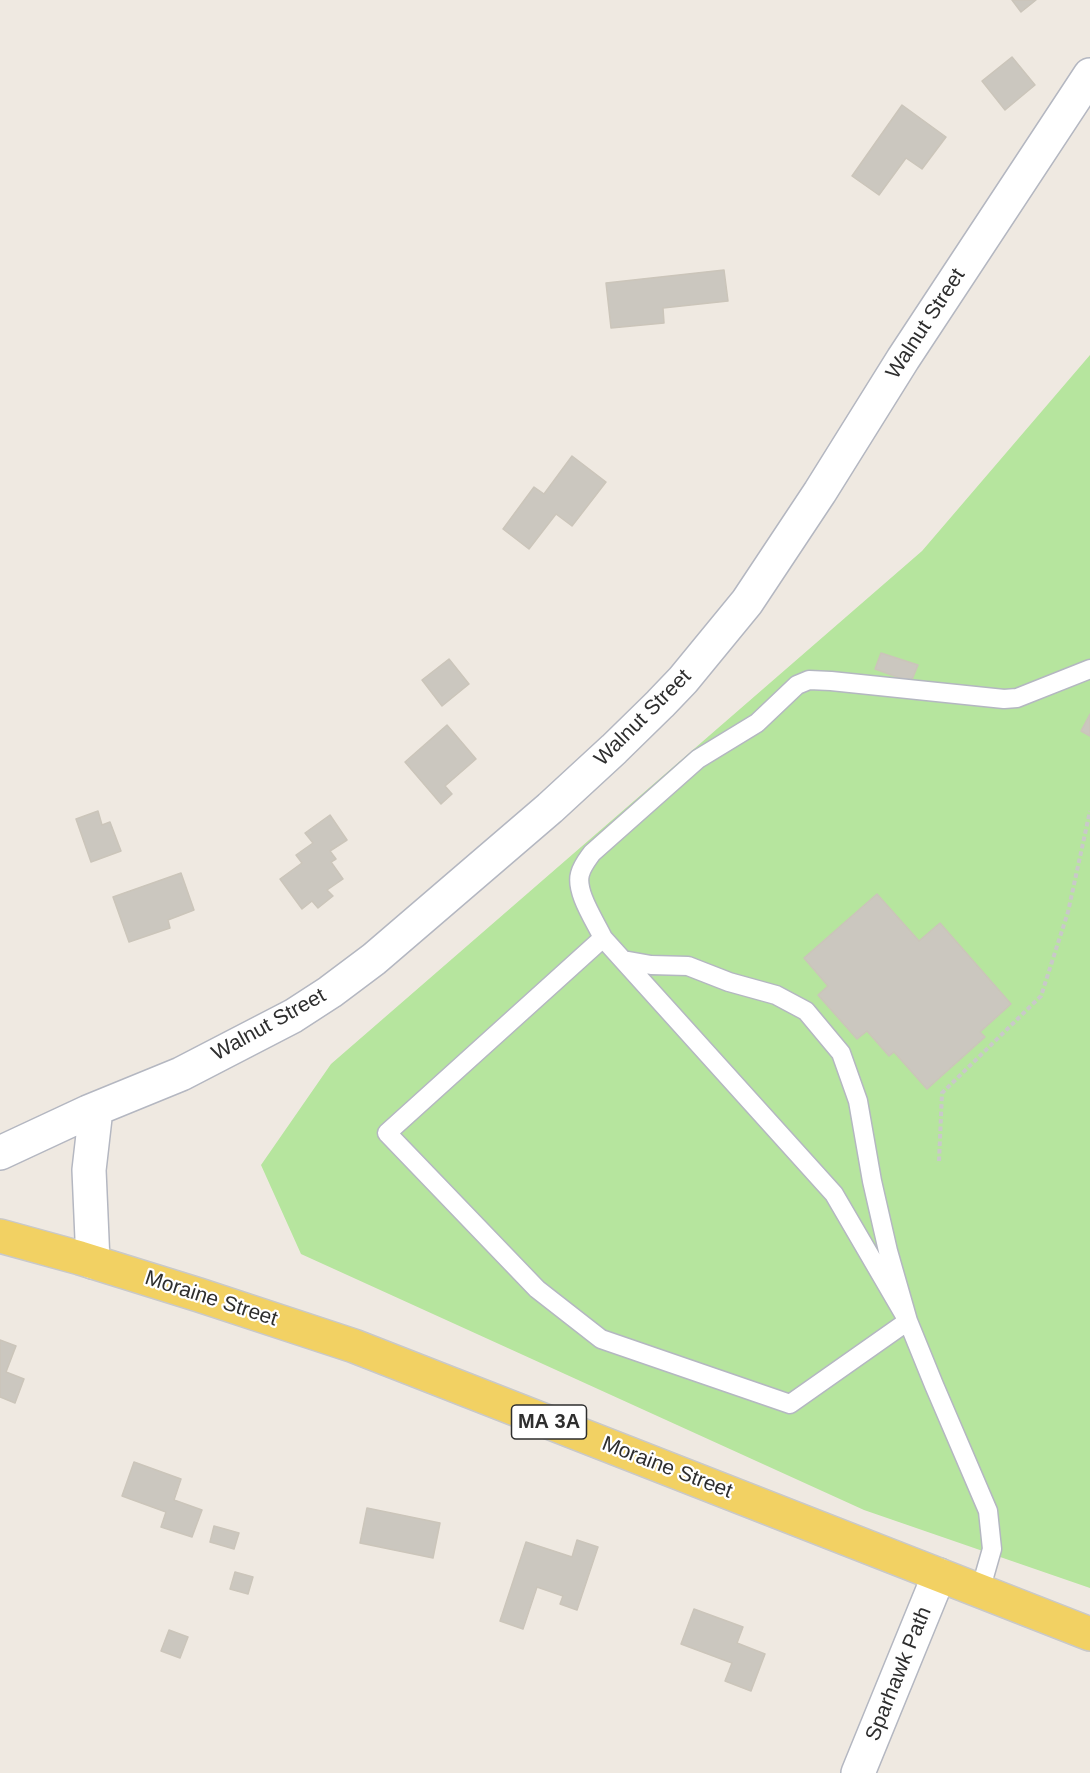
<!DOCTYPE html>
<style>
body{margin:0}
canvas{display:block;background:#efe9e1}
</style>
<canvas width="1090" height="1773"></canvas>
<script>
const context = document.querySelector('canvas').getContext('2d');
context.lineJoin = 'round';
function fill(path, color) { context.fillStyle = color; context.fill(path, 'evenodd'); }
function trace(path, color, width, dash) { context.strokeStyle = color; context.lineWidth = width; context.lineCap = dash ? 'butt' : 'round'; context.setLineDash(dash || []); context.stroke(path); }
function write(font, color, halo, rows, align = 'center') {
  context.font = font + ' Helvetica,sans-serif'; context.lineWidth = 4.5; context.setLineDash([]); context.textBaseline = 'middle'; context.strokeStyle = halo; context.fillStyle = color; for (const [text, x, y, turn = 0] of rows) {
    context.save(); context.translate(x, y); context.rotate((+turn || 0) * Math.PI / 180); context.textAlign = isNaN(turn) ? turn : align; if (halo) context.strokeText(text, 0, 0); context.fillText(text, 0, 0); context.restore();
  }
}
const green = new Path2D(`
 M1090 355V1588L864 1510 301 1254 261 1165 331 1064 922 551Z`);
const building = new Path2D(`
 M1012 0H1036L1021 12Z
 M1012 57 1035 85 1005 110 982 81Z
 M902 105 946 137 922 169 906 158 879 195 852 176Z
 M724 270 728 301 663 308 664 323 611 328 606 283Z
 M572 456 606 482 572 526 556 514 529 549 503 529 534 487 544 494Z
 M881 653 918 665 911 682 875 669Z
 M449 659 469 684 442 706 422 680Z
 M1090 714V736L1081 731Z
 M447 725 476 759 445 786 452 794 441 804 405 762Z
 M98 811 102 825 110 822 121 851 91 862 76 819Z
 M330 815 347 840 330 851 336 859 331 862 343 879 327 890 333 896 318 908 312 901 302 909 280 879 302 863 296 855 313 843 305 833Z
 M181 873 194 910 168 920 170 928 129 942 113 897Z
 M877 894 919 941 940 923 1011 1004 980 1032 985 1037 927 1089 894 1052 889 1056 867 1031 857 1039 818 995 828 986 804 958Z
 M0 1340 16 1346 6 1372 24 1379 15 1403 0 1397Z
 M134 1462 181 1479 174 1500 202 1510 192 1537 161 1527 166 1512 122 1496Z
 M367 1508 440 1523 433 1558 360 1543Z
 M214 1526 239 1533 234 1549 210 1542Z
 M577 1540 598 1547 577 1610 560 1604 563 1596 537 1587 523 1629 500 1621 526 1542 572 1557Z
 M235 1572 253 1577 248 1594 230 1589Z
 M694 1609 743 1627 737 1643 765 1654 751 1691 725 1681 732 1663 681 1644Z
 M169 1630 188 1637 180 1658 161 1651Z`);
const path = new Path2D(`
 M939 1161 942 1093 1041 996 1068 912 1090 811`);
const service = new Path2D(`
 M603 938 834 1194 908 1321 790 1404 601 1339 537 1289 387 1133Z
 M603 938C595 921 575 892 580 874 582 866 587 860 592 853L698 759 757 723 797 685 809 680 831 681 1004 699 1017 698 1090 669
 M623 960 651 965 688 966 729 982 776 995 806 1011 841 1053 858 1101 872 1181 888 1251 908 1321 934 1385 988 1511 992 1549 980 1591`);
const minor = new Path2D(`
 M0 1153 88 1112 181 1074 293 1016 330 992 374 959 550 808 614 749 660 704 683 680 747 602 820 492 903 359 1090 75
 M93 1262 89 1170 96 1109
 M858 1773 939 1575`);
const primary = new Path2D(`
 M0 1236 80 1258 199 1295 354 1346 1090 1634`);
const shields = [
 [549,1422,75]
];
const shieldNames = [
 ["MA 3A",549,1422]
];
const streetNames = [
 ["Walnut Street",926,324,-57],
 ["Walnut Street",643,718,-45],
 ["Walnut Street",269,1025,-29],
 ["Moraine Street",211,1299,18],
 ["Moraine Street",667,1468,21],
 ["Sparhawk Path",899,1674,-68]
];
fill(green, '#b6e59e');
fill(building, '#cbc7bf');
trace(building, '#cbc5ba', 1.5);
trace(service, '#b4b7c1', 21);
trace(minor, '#b4b7c1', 36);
trace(primary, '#c9c9c9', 36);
trace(path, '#c9c9c9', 4, [4.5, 3]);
trace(service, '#fff', 18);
trace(minor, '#fff', 33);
trace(primary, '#f2d163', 33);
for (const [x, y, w] of shields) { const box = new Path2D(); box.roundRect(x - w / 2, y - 17, w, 34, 4.5); context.fillStyle = '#fff'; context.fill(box); trace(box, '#2e2e2e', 1.5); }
write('bold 20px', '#2e2e2e', null, shieldNames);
write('21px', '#2e2e2e', '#fff', streetNames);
</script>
